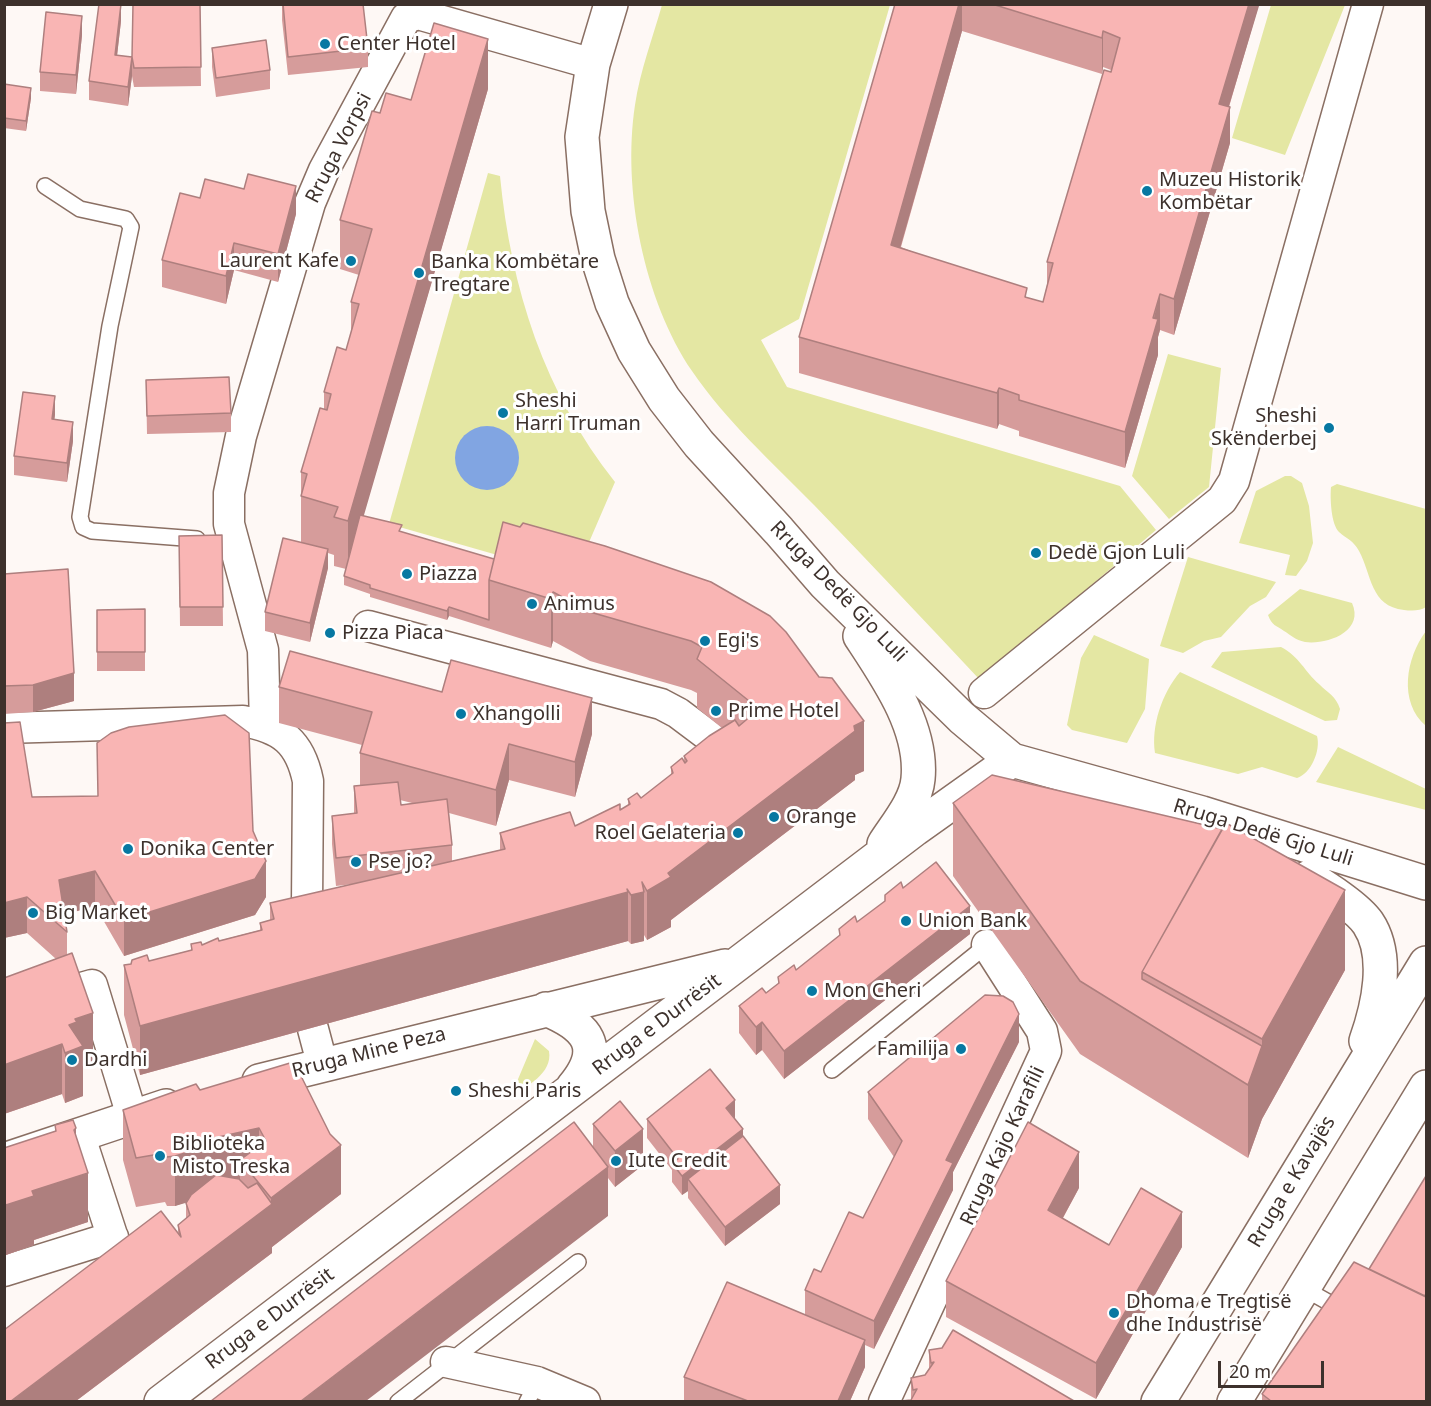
<!DOCTYPE html>
<meta charset="utf-8">
<style>
body{margin:0}
#map{position:relative;width:1431px;height:1406px;overflow:hidden;background:#fef8f5;font-family:"Noto Sans",sans-serif}
canvas{display:block}
.frame{position:absolute;inset:0;border:6px solid #3d312c;pointer-events:none}
.scale{position:absolute;left:1218px;top:1361px;width:106px;height:27px;box-sizing:border-box;border:3px solid #3d312c;border-top:0;padding-left:8px;font-size:18px;line-height:21px;white-space:nowrap;color:#3d312c;-webkit-text-stroke:4px #fff;paint-order:stroke}
</style>
<div id="map">
<canvas width="1431" height="1406"></canvas>
<div class="frame"></div>
<div class="scale">20 m</div>
</div>
<script>
const context = document.querySelector('canvas').getContext('2d');
context.lineJoin = 'round';
function fill(path, color) { context.fillStyle = color; context.fill(path, 'evenodd'); }
function trace(path, color, width, dash) { context.strokeStyle = color; context.lineWidth = width; context.lineCap = dash ? 'butt' : 'round'; context.setLineDash(dash || []); context.stroke(path); }
function write(font, color, halo, rows, align = 'center') {
  context.font = font + ' "Noto Sans",sans-serif'; context.lineWidth = 6; context.setLineDash([]); context.textBaseline = 'middle'; context.strokeStyle = halo; context.fillStyle = color; for (const [text, x, y, turn = 0] of rows) {
    context.save(); context.translate(x, y); context.rotate((+turn || 0) * Math.PI / 180); context.textAlign = isNaN(turn) ? turn : align; if (halo) context.strokeText(text, 0, 0); context.fillText(text, 0, 0); context.restore();
  }
}
const green = new Path2D(`
 M662 5H890L799 319 761 340 787 387 1120 486 1156 530 980 680C925 621 870 563 814 505 772 462 726 421 692 371 644 300 622 190 635 105 640 71 653 37 662 5Z
 M1271 5H1345L1285 155 1232 138Z
 M488 173 500 176C511 289 544 392 615 482L574 577 389 524Z
 M1168 354 1221 368 1209 487 1169 519 1132 476Z
 M1285 476H1291L1302 483 1309 506 1313 543 1307 561 1296 576 1285 575 1290 555 1239 543 1256 491Z
 M1337 484 1426 509V607C1420 611 1412 611 1404 610 1370 606 1372 575 1359 551 1353 540 1347 539 1339 532 1331 524 1330 498 1331 487Z
 M1188 557 1276 582 1266 597 1250 606 1221 637 1204 641 1183 653 1160 646Z
 M1300 589 1352 603C1365 632 1326 645 1305 642 1295 640 1291 635 1284 631 1276 625 1272 626 1268 615Z
 M1426 631V726C1398 702 1406 658 1426 631Z
 M1094 635 1149 659 1145 709 1127 743 1072 730 1067 725 1081 658Z
 M1281 647C1299 656 1305 672 1319 684 1328 693 1336 696 1340 709L1337 720 1325 721 1211 667 1222 652Z
 M1180 672 1317 736C1321 750 1311 774 1297 778L1262 767 1238 774 1155 753C1151 726 1162 693 1180 672Z
 M1338 747 1426 789V810L1316 782Z
 M535 1039 549 1051C553 1074 526 1086 510 1098Z`);
const water = new Path2D(`
 M455 458a32 32 0 1 1 64 0a32 32 0 1 1-64 0Z`);
const lane = new Path2D(`
 M45 186 80 209 126 219 131 227 110 326 80 517 83 527 92 531 197 539
 M832 1070 987 945
 M1303 1288 1344 1311
 M398 1402 578 1262
 M527 1402 537 1382`);
const street = new Path2D(`
 M368 626 661 704 678 713 714 740 721 749 714 768
 M984 693 1222 500 1234 481 1368 4
 M265 725 263 650 229 524V493L241 436 310 203 324 170 406 18 418 14 593 64
 M4 728 243 721C282 728 300 742 308 781L307 904 298 933
 M4 1010 92 985 132 1116
 M313 1029 322 1063
 M79 1134 125 1275 117 1282
 M4 1271 113 1237
 M446 1362 537 1382 585 1402
 M884 1402 1046 1051 1042 1031 987 945`);
const secondary = new Path2D(`
 M611 4 593 64 582 137 588 211 598 259 612 303 634 351 664 399 699 444 779 531 825 584 962 718 1012 760 1202 813 1426 883
 M860 636C887 677 923 728 918 779 916 802 896 825 884 844
 M1309 877C1325 887 1357 907 1368 923 1390 956 1378 1007 1366 1041
 M546 1009C587 1026 606 1047 573 1087
 M259 1081 725 966
 M4 1160 166 1106
 M161 1402 915 829 1012 760
 M1158 1402 1426 963
 M1234 1402 1426 1087`);
const wall = new Path2D(`
 M200 4 201 86 134 87 132 76 128 106 89 100V81L121 21 117 55 132 57Z
 M282 4 368 48V67L288 75 282 20Z
 M895 4H1259L1229 107 1230 143 1174 335 1160 330 1158 337V355L1125 468 1019 436V431L999 424 997 429 799 373V337ZM962 31 1102 74 1103 67 1111 70 1047 262V285L1043 302 1027 298 901 247Z
 M82 35 76 94 40 91V72Z
 M212 48 270 70V89L216 97 212 67Z
 M4 84 31 98 26 131 4 128Z
 M488 89 363 516 402 532 494 559 520 527 605 546 864 771 855 775V780L671 920V927L647 940 644 935V941L631 944 628 941 140 1075 124 1015V965L149 961 191 950V944L202 945 260 930V923L270 920V903L353 884 336 886 332 844V816L354 814V786H360V753L362 745 279 723V687L592 734 575 797 509 780 496 826 449 813 452 845V861L500 850V833L575 826 620 810 628 805V799L641 798 671 775V767L684 761V756L722 728 697 708V693L691 690 590 661 553 641 551 648 449 616 447 620 370 597V594L344 585V576L346 569 334 566V555L328 553V568L310 642 265 631V612L301 543V472L324 409V392L346 350 351 334V302L359 275 340 269V220L380 113 411 100ZM400 800 412 803 401 805Z
 M200 198 296 214 278 282 234 270 226 304 162 287V260Z
 M146 380 231 413V432L147 434Z
 M55 415 54 419 73 441 67 482 14 475V456Z
 M222 535 223 626H180L179 536Z
 M4 574 74 701 33 712 4 714Z
 M145 609V671H97V610Z
 M4 723 32 797 98 796 97 743 253 831 266 897 255 915 124 956 95 906 64 915 67 932V955L93 1062 83 1065V1096L65 1103 62 1094 4 1114V978L56 959 27 933 4 938Z
 M953 803 1345 970 1262 1119 1248 1158 1080 1054 953 876Z
 M903 888 970 934 784 1079 762 1050 756 1055 739 1033V1006L766 993 778 984V977L796 970 839 936V929L857 922 885 902V895Z
 M1019 1042 953 1172V1190L874 1349 865 1345V1367L850 1401H684V1377L805 1314V1290L821 1272 863 1218 894 1157 868 1119V1092Z
 M302 1078 341 1194 272 1247V1253L76 1401 178 1234V1225L186 1219V1202L175 1206H167L165 1202 136 1207 123 1160V1110L200 1090Z
 M647 1119H735L743 1136 780 1204 725 1246 688 1198V1191L682 1195 672 1182V1170L647 1138Z
 M593 1124 643 1165 615 1187 608 1178V1216L593 1147Z
 M55 1125 76 1137 88 1222 34 1240V1245L6 1255 4 1251V1148L55 1132Z
 M1079 1188 1063 1218 1109 1245 1182 1247 1096 1399 946 1317V1281Z
 M929 1350 1074 1401 911 1400V1378L925 1375 929 1370Z
 M1262 1394 1426 1401H1262Z`);
const shadedWall = new Path2D(`
 M121 4V21L115 74V55Z
 M959 4H962V31L891 280V245Z
 M1249 4H1259V6L1219 139V104Z
 M82 16V35L76 94V75Z
 M1103 31V67L1102 74V38Z
 M488 39V89L348 570V521Z
 M132 57V76L128 106V87Z
 M31 88V98L26 131V121Z
 M1230 107V143L1174 335V299Z
 M296 186V214L278 282V254Z
 M234 243V270L226 304V276Z
 M1160 294V330L1158 337V355L1125 468V432Z
 M999 388V424L997 429V393Z
 M55 396V415L52 438V419Z
 M73 422V441L67 482V463Z
 M328 549V568L310 642V623Z
 M553 592V641L551 648V599Z
 M449 607V616L447 620V611Z
 M74 673V701L33 712V685Z
 M592 698V734L575 797V762Z
 M864 721V771L855 775V780L671 920V927L647 940V891L668 873 854 726Z
 M509 744V780L496 826V790Z
 M266 861V897L255 915 124 956V920Z
 M95 871V906L59 916V880Z
 M1345 890V970L1262 1119 1248 1158V1085L1262 1046V1039Z
 M628 892V941L140 1075V1026Z
 M644 892V941L631 944V895Z
 M27 897V933L4 938V903Z
 M970 906V934L784 1079V1051Z
 M93 1013V1062L83 1065V1096L65 1103V1053L69 1025 75 1019Z
 M1019 1014V1042L953 1172V1190L874 1349V1321L946 1160Z
 M762 1022V1050L756 1055V1027Z
 M62 1044V1094L4 1114V1065Z
 M735 1100V1119L726 1108Z
 M76 1128V1177L88 1173V1222L34 1240V1245L6 1255V1205Z
 M259 1128V1177L240 1160V1181L216 1194 175 1206V1156L214 1138Z
 M643 1129V1165L615 1187V1151Z
 M743 1129V1148L688 1179V1191L682 1195V1176Z
 M341 1145V1194L272 1247V1253L76 1401H11L271 1204V1198Z
 M1079 1152V1188L1048 1245V1210Z
 M608 1167V1216L366 1401H301Z
 M780 1185V1204L725 1246V1227Z
 M1182 1212V1247L1096 1399V1363Z
 M865 1340V1367L850 1401H838Z`);
const building = new Path2D(`
 M99 4H121L115 55 132 57 133 4H200L201 67 134 68 132 57 128 87 89 81Z
 M283 4H363L368 48 288 57Z
 M895 4H959L891 245 1027 288 1025 297 1043 302 1053 263 1047 262 1104 70 1111 72 1120 38 1103 31 1102 38 992 4H1249L1219 104 1230 107 1174 299 1160 294 1153 318 1158 319 1125 432 1019 400V395L999 388 997 393 799 337Z
 M46 12 82 16 76 75 40 72Z
 M434 23 488 39 348 521 334 517 338 507 301 496 307 474 301 472 320 408 327 410 331 394 324 392 337 347 346 350 359 304 351 302 372 229 340 220 372 111 380 113 386 93 411 100Z
 M266 40 270 70 216 78 212 48Z
 M4 84 31 88 26 121 4 118Z
 M248 174 296 186 278 254 234 243 226 276 162 260 180 193 200 198 205 179 244 189Z
 M229 377 231 413 147 416 146 380Z
 M23 392 55 396 52 419 73 422 67 463 14 456Z
 M360 515 402 525 399 531 494 559 489 580V620L449 607 447 611 370 588V585L344 576Z
 M503 522 520 527 523 523 605 546 711 582 770 616 786 632 819 677 832 678 864 721 854 726 855 731 668 873 671 877 647 891 642 882 644 892 631 895 627 889 628 892 140 1026 124 965 131 964 132 960 147 955 149 961 192 950 191 944 201 942 202 945 218 938 219 941 262 930 260 923 274 919 270 903 505 849 500 833 570 812 575 826 620 804V810L630 804 628 799 637 793 641 798 673 773 671 767 682 758 685 763 687 761 684 756 709 736 735 720 739 726 759 709 697 659 702 647 691 641 590 612 553 592 551 599 489 580Z
 M222 535 223 607H180L179 536Z
 M283 538 328 549 310 623 265 612Z
 M68 569 74 673 33 685 4 686V574Z
 M145 609V652H97V610Z
 M290 651 442 692 451 660 592 698 575 762 509 744 496 790 360 753 372 712 279 687Z
 M225 715 249 733 253 831 266 861 255 879 124 920 95 871 59 880 67 932 27 897 4 903V723L20 722 32 797 98 796 97 743 111 733 129 727Z
 M992 775 1222 829 1142 972V979L1262 1046 1248 1085 1080 981 953 803Z
 M398 782 401 805 447 799 452 845 336 858 332 816 357 813 354 786Z
 M1226 823 1345 890 1262 1039 1142 972Z
 M936 862 970 906 784 1051 762 1022 756 1027 739 1006 762 988 766 993 779 983 778 977 794 965 796 970 840 935 839 929 855 916 857 922 885 901V895L901 882 903 888Z
 M72 953 93 1013 75 1019 77 1022 69 1025 83 1046 65 1053 62 1044 4 1065V978Z
 M985 995 1003 996 1013 1002 1019 1014 946 1160 953 1163 874 1321 805 1290 814 1269 821 1272 849 1212 863 1218 902 1141 868 1092Z
 M300 1060 302 1078 330 1134 341 1145 271 1198 240 1160 266 1141 259 1128 214 1138 216 1144 175 1156 167 1157 165 1153 136 1158 123 1110 196 1084 200 1090Z
 M710 1069 735 1100 726 1108 743 1129 682 1176 672 1163 678 1159 647 1119Z
 M620 1101 643 1129 615 1151 593 1124Z
 M73 1120 76 1128 74 1130 88 1173 32 1191 34 1196 6 1205 4 1202V1148L56 1131 55 1125Z
 M574 1122 608 1167 301 1401H211Z
 M1028 1122 1079 1152 1048 1210 1109 1245 1141 1188 1182 1212 1096 1363 946 1281Z
 M743 1136 780 1185 725 1227 688 1179Z
 M216 1175 239 1179 248 1188 257 1183 272 1204 11 1401H4V1330L161 1211 181 1237 178 1225 190 1215 186 1203 191 1195Z
 M1426 1176V1293L1425 1296 1369 1269Z
 M1354 1262 1426 1297V1401H1271L1262 1394Z
 M727 1282 865 1340 838 1401H748L684 1377Z
 M953 1330 1074 1401H901L911 1400 917 1389 913 1390 911 1378 925 1375 934 1362 931 1363 929 1350 942 1348Z`);
const markers = [
 [325,44,6,"#0778a2"],
 [1147,191,6,"#0778a2"],
 [351,261,6,"#0778a2"],
 [419,273,6,"#0778a2"],
 [503,413,6,"#0778a2"],
 [1329,428,6,"#0778a2"],
 [1036,553,6,"#0778a2"],
 [407,574,6,"#0778a2"],
 [532,604,6,"#0778a2"],
 [330,633,6,"#0778a2"],
 [705,641,6,"#0778a2"],
 [716,711,6,"#0778a2"],
 [461,714,6,"#0778a2"],
 [774,817,6,"#0778a2"],
 [738,833,6,"#0778a2"],
 [128,849,6,"#0778a2"],
 [356,862,6,"#0778a2"],
 [33,913,6,"#0778a2"],
 [906,921,6,"#0778a2"],
 [812,991,6,"#0778a2"],
 [961,1049,6,"#0778a2"],
 [72,1060,6,"#0778a2"],
 [456,1091,6,"#0778a2"],
 [160,1156,6,"#0778a2"],
 [616,1161,6,"#0778a2"],
 [1114,1313,6,"#0778a2"]
];
const poiNames = [
 ["Center Hotel",337,44],
 ["Muzeu Historik",1159,180],
 ["Kombëtar",1159,203],
 ["Laurent Kafe",339,261,"right"],
 ["Banka Kombëtare",431,262],
 ["Tregtare",431,285],
 ["Sheshi",515,401],
 ["Harri Truman",515,424],
 ["Sheshi",1317,416,"right"],
 ["Skënderbej",1317,439,"right"],
 ["Dedë Gjon Luli",1048,553],
 ["Piazza",419,574],
 ["Animus",544,604],
 ["Pizza Piaca",342,633],
 ["Egi's",717,641],
 ["Prime Hotel",728,711],
 ["Xhangolli",473,714],
 ["Orange",786,817],
 ["Roel Gelateria",726,833,"right"],
 ["Donika Center",140,849],
 ["Pse jo?",368,862],
 ["Big Market",45,913],
 ["Union Bank",918,921],
 ["Mon Cheri",824,991],
 ["Familija",949,1049,"right"],
 ["Dardhi",84,1060],
 ["Sheshi Paris",468,1091],
 ["Biblioteka",172,1144],
 ["Misto Treska",172,1167],
 ["Iute Credit",628,1161],
 ["Dhoma e Tregtisë",1126,1302],
 ["dhe Industrisë",1126,1325]
];
const streetNames = [
 ["Rruga Vorpsi",339,148,-63],
 ["Rruga Dedë Gjo Luli",838,592,46],
 ["Rruga Dedë Gjo Luli",1263,833,17],
 ["Rruga e Durrësit",657,1025,-37],
 ["Rruga Mine Peza",369,1053,-14],
 ["Rruga Kajo Karafili",1003,1146,-65],
 ["Rruga e Kavajës",1292,1182,-59],
 ["Rruga e Durrësit",270,1319,-37]
];
fill(green, '#e4e7a3');
fill(water, '#81a5e2');
trace(lane, '#8a6f63', 18);
trace(street, '#8a6f63', 33);
trace(secondary, '#8a6f63', 36);
trace(lane, '#fff', 15);
trace(street, '#fff', 30);
trace(secondary, '#fff', 33);
fill(wall, '#d69c9b');
fill(shadedWall, '#ae7f7e');
fill(building, '#f9b5b4');
trace(building, '#ae7f7e', 1.5);
for (const [x, y, r, color] of markers) { const dot = new Path2D(); dot.arc(x, y, r, 0, 2 * Math.PI); context.fillStyle = color; context.fill(dot); trace(dot, '#fff', 2); }
write('20px', '#3d312c', '#fff', poiNames, 'left');
write('20px', '#3d312c', '#fff', streetNames);
</script>
